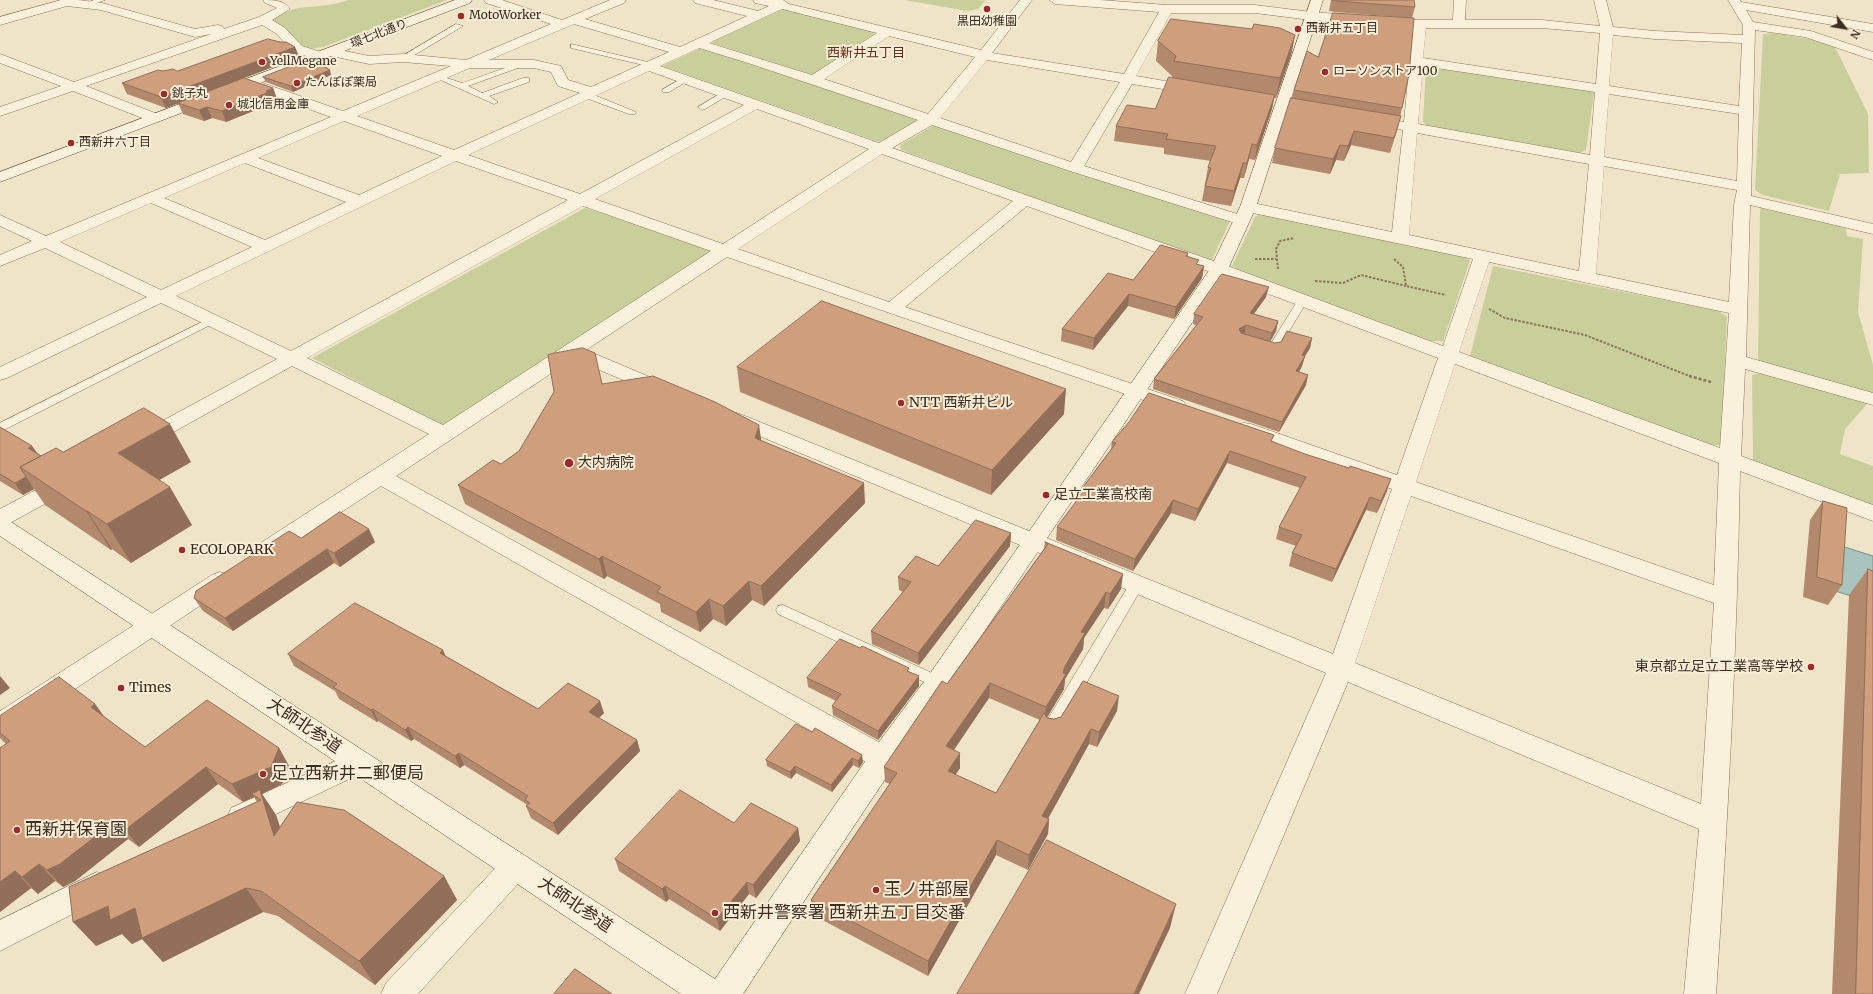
<!DOCTYPE html>
<meta charset="utf-8">
<style>
body{margin:0}
#map{position:relative;width:1873px;height:994px;overflow:hidden;background:#f0e4c8;font-family:Merriweather,serif}
canvas{display:block}
.north{position:absolute;left:1825px;top:8px;width:40px;height:40px;-webkit-text-stroke:3px #f7eed8;paint-order:stroke;rotate:121deg;font-size:11px;font-weight:700;line-height:16px;text-align:center;color:#3d2e20}
.north::after{content:'';display:block;margin:auto;width:14px;height:18px;background:#3d2e20;clip-path:polygon(50% 0,100% 100%,50% 72%,0 100%)}
</style>
<div id="map">
<canvas width="1873" height="994"></canvas>
<div class="north">N</div>
</div>
<script>
const context = document.querySelector('canvas').getContext('2d');
context.lineJoin = 'round';
function fill(path, color) { context.fillStyle = color; context.fill(path, 'evenodd'); }
function trace(path, color, width, dash) { context.strokeStyle = color; context.lineWidth = width; context.lineCap = dash ? 'butt' : 'round'; context.setLineDash(dash || []); context.stroke(path); }
function write(font, color, halo, rows, align = 'center') {
  context.font = font + ' Merriweather,"Noto Sans JP",serif'; context.lineWidth = 4; context.setLineDash([]); context.textBaseline = 'middle'; context.strokeStyle = halo; context.fillStyle = color; for (const [text, x, y, turn = 0] of rows) {
    context.save(); context.translate(x, y); context.rotate((+turn || 0) * Math.PI / 180); context.textAlign = isNaN(turn) ? turn : align; if (halo) context.strokeText(text, 0, 0); context.fillText(text, 0, 0); context.restore();
  }
}
const green = new Path2D(`
 M348 0H447L323 47 309 49 293 42 285 28 270 19C279 16 290 9 299 8 316 6 332 6 348 0Z
 M905 0H976L985 1 978 9 967 11Z
 M778 10H787L873 31 874 34 813 75 712 43 714 39Z
 M1773 33 1810 39 1835 47 1868 114 1869 173 1840 174 1829 211 1763 195 1755 190 1763 34Z
 M701 48 916 118 917 122 887 141 879 142 662 66Z
 M1433 66 1587 89 1594 93 1586 150 1580 153 1427 126 1423 122 1426 67Z
 M936 124 1230 221 1211 262 901 150 900 145Z
 M585 208 714 249 443 426 312 358Z
 M1760 208 1846 228 1847 236 1863 239 1858 312 1873 365V393L1758 363Z
 M1260 214 1464 256 1470 261 1443 341H1430L1238 270 1232 266 1255 217Z
 M1493 266 1719 311 1727 317 1721 445H1710L1470 356Z
 M1761 373 1869 402 1845 429 1840 454 1873 466V508L1753 464 1752 375Z`);
const water = new Path2D(`
 M1832 543 1873 556V603L1829 589Z`);
const pathFar1 = new Path2D(`
 M1255 259H1276
 M1394 259 1403 267 1406 286 1446 295
 M1278 269 1276 249 1280 241 1294 238
 M1315 281 1343 283 1361 275 1406 286
 M1489 309 1505 318 1585 335 1692 377`);
const path = new Path2D(`
 M1689 376 1711 382`);
const lane = new Path2D(`
 M94 0H105L88 6 84 4Z
 M456 24 463 26 406 60H403L399 58Z
 M571 44 652 63 656 65 652 67 571 48Z
 M522 62H525L529 64 468 86 482 93 523 78H529V82L489 96 498 102 494 104 434 77 438 75 462 83Z
 M684 77H690L691 79 669 92H663L662 90Z
 M723 92H729L730 94 705 109 702 110 698 107Z
 M583 93H589L636 112 635 114H629L583 97Z
 M1303 297 1308 300 1277 351C1271 353 1261 351 1257 346L1259 344 1263 343 1270 345 1298 300Z
 M212 317 216 318 217 320 216 322 0 432V423Z
 M1137 579 1142 580 1144 584 1058 732 1052 733 1046 732 1044 727 1046 722 1132 580Z
 M783 605 943 678 946 682 943 686 938 688 933 686 778 614 776 610 778 606Z`);
const street = new Path2D(`
 M61 0H78L102 3 195 29 218 25 222 26 224 29 259 17 277 8 265 3 263 0C274 0 284 0 290 9L272 20 285 28 302 46 324 53 325 49 330 48 369 56 403 54 466 60 551 24 486 3 484 0H502L562 20 610 0H626L624 3 585 19 680 47 747 16 695 3 693 0H713L758 11 769 6 755 3 753 0H783L789 4 981 50 1020 0H1032L992 53 1124 74 1159 12 1055 4 1049 0H1100L1167 5H1255L1311 12 1420 20H1453L1454 0H1466L1465 20H1542L1600 26 1594 0H1606L1613 27 1655 31 1743 35V25L1728 0H1740L1741 2 1873 24V32L1746 10 1753 22 1811 31 1873 52V60L1805 37 1755 30 1751 196 1873 224V234L1750 205 1746 357 1873 393V405L1745 369 1741 456 1873 505V521L1740 471C1737 646 1728 820 1716 994H1684L1699 829 1348 682 1217 994H1185L1326 673 726 422 723 418 726 414 733 412 740 414 1333 654 1392 489 1237 434 1234 429 1237 424 1244 423 1251 424 1397 475 1438 358 1213 273 1027 206 905 307 1183 401 1186 405 1183 409 1176 411 1169 409 727 257 586 350 671 386 674 390 671 394 664 396 657 394 573 359 396 476 893 750 897 758 893 766 883 769 873 766 381 486 275 556 267 558 259 556 255 550 259 544 429 434 292 366 152 444 145 446 138 444 135 439 138 434 277 359 161 303 7 378 0 380V367L147 297 45 248 0 266V255L32 241 0 226V215L46 236 331 117 244 86 242 83 244 80H254L343 111 451 66 403 62 369 64 327 55 326 59 321 60 292 52 277 34 262 25 86 86 160 115 162 118 160 121H150L73 91 0 116V107L61 86 0 63V54L74 82 211 34 195 37 101 10 67 6 0 25V17ZM782 9 877 33 812 75 709 43ZM1171 13H1255L1311 20 1413 27 1404 122 1370 116 1365 117 1363 120 1365 123 1403 130 1392 232 1248 202 1242 204 1240 207 1242 210 1248 212 1473 259 1443 346 1225 265 892 148 932 125 1070 171 1235 223 1241 225 1247 223 1249 220 1247 217 1084 166 1132 84 1194 94 1199 93 1201 90 1199 87 1194 86 1136 76ZM574 24 669 52 591 87 568 80 561 66 534 60H489ZM1426 28H1542L1600 33 1596 84 1423 58ZM1613 35 1655 39 1742 43 1739 106 1609 86ZM889 36 975 57 928 114 824 79ZM699 48 748 63 918 120 879 143 660 66ZM987 60 1120 82 1071 162 940 118ZM1423 66 1595 92 1590 155 1418 124ZM470 68H534L551 72 558 86 580 93 454 150 357 116ZM649 71 744 105 580 194 468 155ZM1609 94 1739 114 1737 181 1604 157ZM757 109 869 149 723 244 595 199ZM344 121 442 156 359 195 258 158ZM1417 133 1589 164 1579 271 1409 235ZM882 154 1013 201 889 302 738 249ZM456 161 568 200 291 351 176 296ZM245 163 346 202 265 240 164 198ZM1604 166 1737 190 1734 205 1729 302 1596 274ZM151 203 252 247 161 290 60 242ZM583 206 711 251 443 425 307 358ZM1489 262 1729 313 1720 448 1459 352ZM1455 364 1719 463 1714 585 1416 482ZM1411 496 1714 603 1701 804 1355 663Z
 M66 476 74 478 77 483 74 488 8 524 0 527V509L58 478Z
 M220 572 228 575 232 581 228 587 9 733 0 736V711L212 575Z
 M358 751 368 754 372 762 368 770 251 826 241 829 231 826 227 817 231 808Z
 M516 853 526 857 531 866 526 875 418 994H381L386 983 506 857Z
 M97 872 108 876 112 886 108 896 0 951V920Z`);
const secondary = new Path2D(`
 M455 0H472L470 3 0 182V172Z
 M1311 0H1323L1256 207 1228 269C1066 511 902 751 743 994H681L0 536V517L8 520 715 979 873 750 929 675 1026 536 1210 269 1240 207Z`);
const wall = new Path2D(`
 M1331 0 1415 7 1412 18 1335 12 1329 11Z
 M1295 35 1291 55 1276 98H1274L1272 109 1255 160 1249 159 1244 178H1240L1231 206 1202 201 1208 167 1211 161 1164 154V148L1114 141 1116 126 1155 109 1172 78V76L1156 61 1158 41Z
 M295 47 299 57 244 78 273 88 277 99 272 101 273 103 226 122 212 118 204 121 183 114 178 103 166 108 127 94 122 83 163 71H177Z
 M331 75 293 92 266 82 263 77Z
 M1294 90 1402 108 1397 131 1390 153 1351 145 1344 161 1336 160 1330 174 1272 163 1275 148 1292 98Z
 M1188 253V257L1198 265 1204 266 1202 278 1174 319 1128 306 1093 350 1061 341 1062 329 1133 280Z
 M1266 297 1254 314 1278 321 1276 331 1270 342 1275 343 1312 338 1310 348 1305 356 1302 366 1299 372 1308 375 1306 385 1279 432 1153 389 1154 379 1196 325 1193 324 1194 314Z
 M737 367 1064 414 991 495 740 392Z
 M602 384 761 441 865 503 764 606 752 600 726 626 713 619 700 632 661 612 660 604 607 576 604 579 465 504 458 485 501 464 519 451Z
 M0 427 32 446 38 454 41 456 63 452 191 462 159 480 192 525 131 563 112 549 111 550 45 505 34 489 23 495 0 481Z
 M1272 441 1387 491 1377 513 1366 510 1332 582 1289 566 1292 553 1296 546 1276 539 1279 527 1300 488 1227 463 1195 521 1171 513 1133 571 1056 540 1057 527 1075 504V498L1111 449 1112 442Z
 M1823 501 1842 585 1828 605 1803 597 1810 520Z
 M1011 533 1010 546 919 665 872 644 871 631 903 592 899 590 898 577 938 566Z
 M301 538 375 542 340 567 334 563 233 631 203 611 194 598Z
 M1045 542 1121 589 1108 609 1104 608 1084 638 1083 649 1065 679 1064 689 1047 718 1054 719 1117 711 1097 747 1089 744 1048 819H1049L1048 834 1028 870 996 855 928 976 813 915 811 900 890 784 885 782 884 767 947 684 1044 549ZM989 698 1040 720 996 793 955 775 960 768 954 750Z
 M1868 569 1873 994H1832L1849 595Z
 M443 650 445 656 538 709 604 713 599 718 637 740 640 751 558 835 531 818 526 806H527L526 804 464 765 460 768 414 739 411 741 378 721 377 722 339 699 335 691 294 666 288 654Z
 M910 672 919 676V686L878 740 833 715 832 706 836 701 808 687 807 678Z
 M95 704 105 718 145 747 279 748 289 766 282 784 262 794 276 815 280 827 444 876 457 900 375 985 278 916 263 912 163 962 142 939 132 944 122 934 96 946 257 802 254 797 243 802 218 784 139 847 128 839 75 881 63 887 55 881 38 894 31 888 0 912 6 744 0 738V716Z
 M796 724 863 762 859 768 853 765 832 792 796 773 791 779 767 766 766 760Z
 M734 823 798 828 800 841 756 898 749 894 720 931 669 899 666 902 619 871 615 859Z`);
const shadedWall = new Path2D(`
 M1295 35 1291 55 1276 98 1280 78Z
 M295 47 299 57 166 108 161 97Z
 M330 70 331 75 293 92 291 86Z
 M273 88 277 99 272 101 273 103 226 122 222 111Z
 M1275 95 1272 109 1255 160 1257 145Z
 M207 107 212 118 204 121 199 110Z
 M1354 131 1351 145 1344 161 1348 146Z
 M1252 144 1249 159 1244 178 1247 163Z
 M1340 145 1336 160 1330 174 1333 159Z
 M1243 163 1240 178 1231 206 1234 191Z
 M1204 266 1202 278 1174 319 1176 307Z
 M1269 287 1266 297 1247 323 1250 313Z
 M1129 294 1128 306 1093 350 1094 338Z
 M1278 321 1276 331 1269 343 1272 333Z
 M1246 325 1244 336 1237 339 1239 329Z
 M1312 338 1310 348 1305 356 1302 366 1294 382 1296 371 1302 355Z
 M1308 375 1306 385 1279 432 1282 422Z
 M1066 389 1064 414 991 495 992 470Z
 M170 424 191 462 140 491 118 453Z
 M759 425 762 445 755 438Z
 M32 446 40 458 28 448Z
 M1230 451 1227 463 1195 521 1198 509Z
 M26 477 34 489 23 495 15 483Z
 M1391 479 1387 491 1377 513 1381 501Z
 M864 483 865 503 764 606 761 586Z
 M170 487 192 525 131 563 107 524Z
 M1370 497 1366 510 1332 582 1336 569Z
 M1173 500 1171 513 1133 571 1135 559Z
 M86 511H87L112 549 111 550Z
 M369 529 375 542 340 567 334 553Z
 M1011 533 1010 546 919 665 918 653Z
 M327 549 334 563 233 631 225 618Z
 M602 556 607 576 604 579 599 559Z
 M1123 574 1121 589 1108 609 1110 594Z
 M749 581 752 600 726 626 723 606Z
 M1106 592 1104 608 1084 638 1083 649 1065 679 1064 689 1044 722 1046 707 1063 673 1081 632Z
 M709 599 713 619 700 632 696 612Z
 M443 650 448 662 440 653Z
 M0 676 10 688 0 695Z
 M919 676V686L878 740V731Z
 M990 683 989 698 946 761V746Z
 M1119 696 1117 711 1097 747 1099 732Z
 M600 701 604 713 592 724 589 712Z
 M95 704 108 722 91 707Z
 M373 709 378 721 377 722 371 710Z
 M408 727 414 739 411 741 405 730Z
 M1091 729 1089 744 1041 831 1042 816Z
 M637 740 640 751 558 835 553 823Z
 M279 748 289 766 282 784 262 794 276 815 291 861 274 836 261 794H252L254 797 243 802 232 784Z
 M459 753 464 765 460 768 455 756Z
 M960 753V768L948 786V771Z
 M862 755 863 762 859 768 858 761Z
 M852 758 853 765 832 792 831 785Z
 M795 766 796 773 791 779 790 772Z
 M206 767 218 784 139 847 125 830Z
 M1049 819 1048 834 1028 870 1029 855Z
 M114 822 128 839 75 881 63 887 47 870Z
 M798 828 800 841 756 898 753 885Z
 M997 840 996 855 928 976V961Z
 M39 864 55 881 38 894 22 877Z
 M15 871 31 888 0 912V882Z
 M444 876 457 900 375 985 359 961Z
 M747 882 749 894 720 931 717 919Z
 M665 886 669 899 666 902 662 889Z
 M246 888 263 912 163 962 142 939 132 944 122 934 96 946 73 922 108 906 135 908Z
 M1176 904 1170 928 1139 994H1134Z`);
const building = new Path2D(`
 M1332 0H1414L1415 7 1337 1Z
 M1333 13 1414 18 1409 74 1402 108 1294 90 1307 51 1318 57Z
 M1171 19 1252 29 1254 24 1280 28 1295 35 1280 78 1174 61 1176 56 1158 41Z
 M268 39 280 42H286L295 47 161 97 122 83 158 70 163 71 173 69 177 71Z
 M310 59 330 70 291 86 263 77Z
 M1169 77 1275 95 1257 145 1252 144 1247 163H1243L1234 191 1205 186 1211 168 1208 167 1216 146 1166 139 1168 134 1116 126 1127 105 1155 109Z
 M244 78 273 88 266 91 269 92 222 111 207 107 199 110 178 103Z
 M1291 98 1401 116 1394 138 1354 131 1348 146 1340 145 1333 159 1275 148Z
 M1161 245 1188 253 1186 256 1199 260 1196 264 1204 266 1176 307 1129 294 1094 338 1062 329 1108 273 1133 280Z
 M1222 274 1269 287 1250 313 1278 321 1275 328 1272 333 1246 325 1239 329 1241 333 1275 343 1281 342 1287 331 1312 338 1302 355 1305 356 1296 371 1308 375 1282 422 1154 379 1203 317 1194 314Z
 M822 301 1066 389 992 470 737 367Z
 M583 348 595 353 602 384 653 376 715 402 759 425 755 438 864 483 761 586 749 581 723 606 709 599 696 612 657 592 661 587 602 556 599 559 458 485 493 460 501 464 519 451 554 392 548 355 550 354Z
 M1149 393 1274 435 1271 441 1305 454 1349 468 1350 466 1391 479 1381 501 1370 497 1336 569 1292 553 1302 535 1279 527 1306 477 1230 451 1198 509 1173 500 1135 559 1057 527 1078 499 1075 498 1116 443 1112 442 1129 422Z
 M144 408 170 424 118 453 170 487 107 524 87 511H86L20 467 56 448 63 452Z
 M0 427 32 446 28 448 41 456 20 467 26 477 15 483 0 474Z
 M1823 501 1847 508 1842 585 1817 577Z
 M340 512 369 529 334 553 327 549 225 618 194 598 196 591 289 531 301 538Z
 M976 520 1011 533 918 653 871 631 911 582 898 577 916 556 938 566Z
 M1045 542 1123 574 1110 594 1106 592 1081 632 1085 633 1065 666 1063 673 1066 674 1046 707 990 683 946 746 960 753 948 771 996 793 1044 713 1047 718 1054 719 1061 717 1083 681 1119 696 1099 732 1091 729 1042 816 1049 819 1029 855 997 840 928 961 811 900 897 773 884 767 942 681 947 684 1048 544Z
 M1868 569 1873 571V994H1856Z
 M355 603 443 650 440 653 538 709 568 683 600 701 589 712 637 740 553 823 526 806 530 803 525 800 528 796 459 753 455 756 408 727 405 730 373 709 371 710 333 687 337 684 288 654Z
 M840 639 860 648 862 646 909 668 907 671 919 676 878 731 832 706 841 694 807 678Z
 M59 677 95 704 91 707 145 747 207 700 279 748 271 767 232 784 206 767 125 830 114 822 60 864 47 870 39 864 22 877 15 871 0 882V748L10 741 0 733V716Z
 M796 724 812 732 815 728 862 755 858 761 852 758 831 785 795 766 790 772 766 760Z
 M260 790 274 836 297 802 344 810 444 876 359 961 261 891 246 888 142 938 135 908 110 920 108 906 73 922 69 887 261 800 252 794Z
 M680 790 734 823 751 803 798 828 753 885 747 882 717 919 665 886 662 889 615 859Z
 M1047 840 1176 904 1134 994H957Z
 M575 969 612 994H554Z`);
const markers = [
 [987,9,4,"#9e2a2b"],
 [461,16,4,"#9e2a2b"],
 [1298,29,4,"#9e2a2b"],
 [262,62,4,"#9e2a2b"],
 [1325,72,4,"#9e2a2b"],
 [297,83,4,"#9e2a2b"],
 [164,94,4,"#9e2a2b"],
 [229,105,4,"#9e2a2b"],
 [71,143,4,"#9e2a2b"],
 [901,403,4,"#9e2a2b"],
 [569,463,5,"#9e2a2b"],
 [1046,495,4,"#9e2a2b"],
 [182,550,4,"#9e2a2b"],
 [1811,667,4,"#9e2a2b"],
 [121,688,4,"#9e2a2b"],
 [263,774,4,"#9e2a2b"],
 [17,830,4,"#9e2a2b"],
 [876,890,4,"#9e2a2b"],
 [715,913,4,"#9e2a2b"]
];
const farPoinames = [
 ["MotoWorker",469,16],
 ["黒田幼稚園",987,22,"center"],
 ["西新井五丁目",1306,29],
 ["YellMegane",270,62],
 ["ローソンストア100",1333,72],
 ["たんぽぽ薬局",305,83],
 ["銚子丸",172,94],
 ["城北信用金庫",237,105],
 ["西新井六丁目",79,143]
];
const farStreetnames = [
 ["環七北通り",379,34,-21]
];
const farNeighbourhoodnames = [
 ["西新井五丁目",866,53]
];
const poiNames = [
 ["NTT 西新井ビル",909,403],
 ["大内病院",578,463],
 ["足立工業高校南",1054,495],
 ["ECOLOPARK",190,550],
 ["東京都立足立工業高等学校",1803,667,"right"],
 ["Times",129,688]
];
const nearStreetnames = [
 ["大師北参道",304,726,34],
 ["大師北参道",575,905,34]
];
const nearPoinames = [
 ["足立西新井二郵便局",271,774],
 ["西新井保育園",25,830],
 ["玉ノ井部屋",884,890],
 ["西新井警察署 西新井五丁目交番",723,913]
];
fill(green, '#c9cf9b');
fill(water, '#a9c4bc');
trace(water, '#6f938a', 1);
trace(lane, '#8d765c', 1);
trace(street, '#8d765c', 1);
trace(secondary, '#6f573f', 1);
trace(pathFar1, '#8d765c', 2, [2.5, 1.5]);
trace(path, '#8d765c', 2.5, [3, 2]);
fill(lane, '#faf1dc');
fill(street, '#faf1dc');
fill(secondary, '#faf1dc');
fill(wall, '#b2896c');
fill(shadedWall, '#916f58');
fill(building, '#cf9f7d');
trace(building, '#916f58', 1);
for (const [x, y, r, color] of markers) { const dot = new Path2D(); dot.arc(x, y, r, 0, 2 * Math.PI); context.fillStyle = color; context.fill(dot); trace(dot, '#f7eed8', 1.5); }
write('12px', '#3d2e20', '#f7eed8', farPoinames, 'left');
write('12px', '#3d2e20', '#f7eed8', farStreetnames);
write('13px', '#6b2e1e', '#f7eed8', farNeighbourhoodnames);
write('14px', '#3d2e20', '#f7eed8', poiNames, 'left');
write('17px', '#3d2e20', '#f7eed8', nearStreetnames);
write('17px', '#3d2e20', '#f7eed8', nearPoinames, 'left');
</script>
